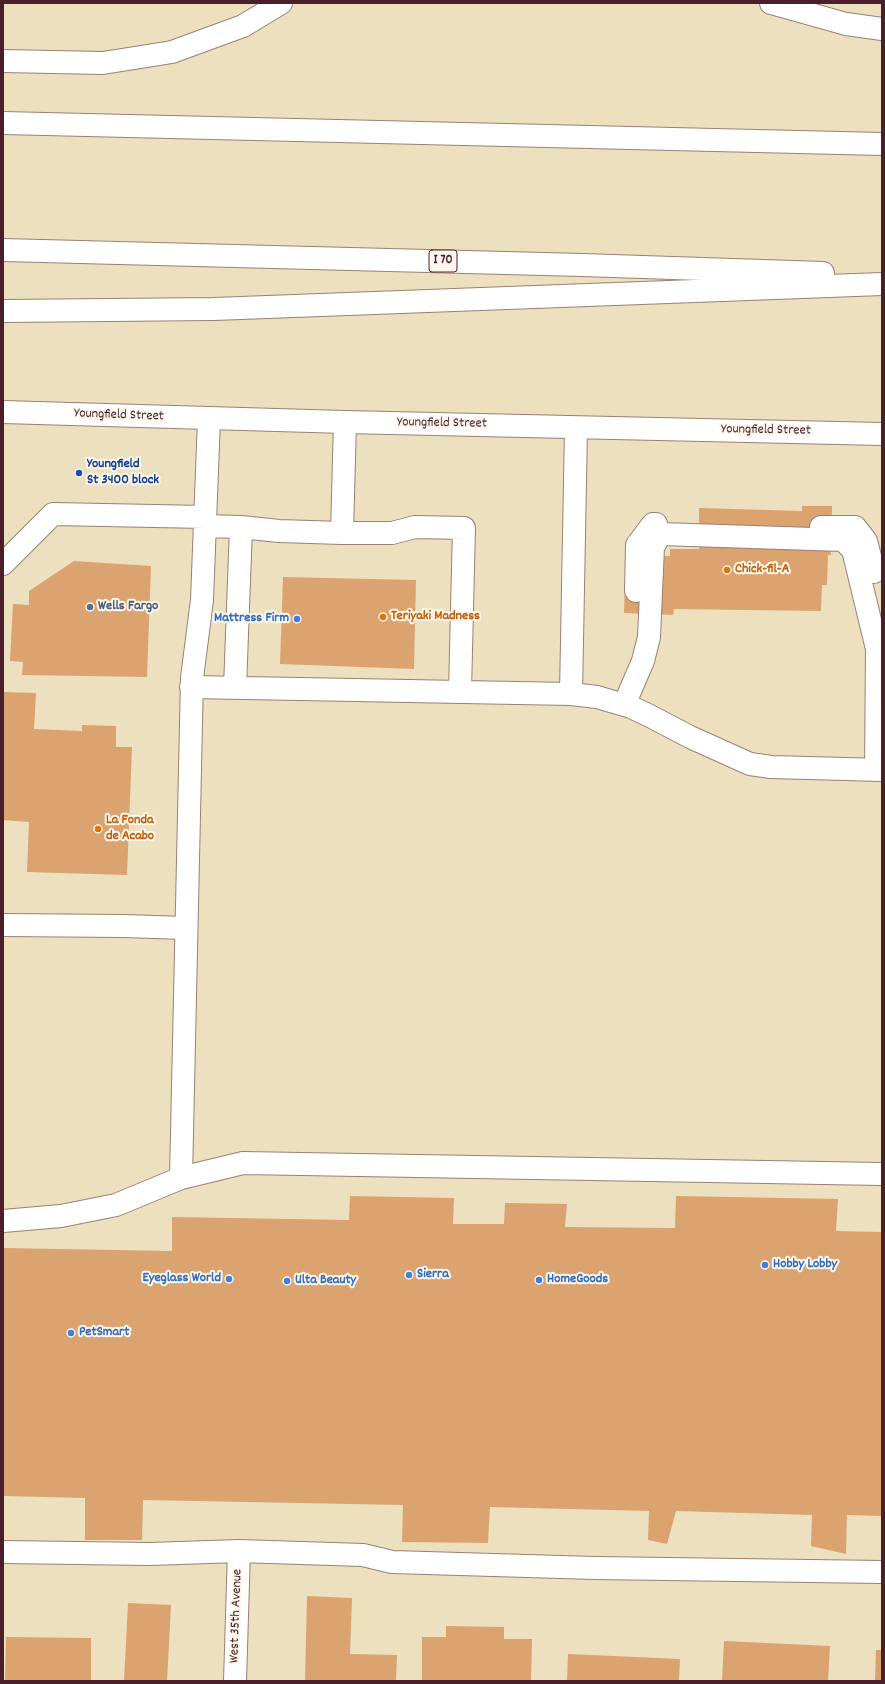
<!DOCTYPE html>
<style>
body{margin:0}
#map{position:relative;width:885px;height:1684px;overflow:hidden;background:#ece0be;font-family:Dekko,sans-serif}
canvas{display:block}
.frame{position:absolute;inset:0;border:4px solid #4a1f2b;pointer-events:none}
</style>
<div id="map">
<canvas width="885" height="1684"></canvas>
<div class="frame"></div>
</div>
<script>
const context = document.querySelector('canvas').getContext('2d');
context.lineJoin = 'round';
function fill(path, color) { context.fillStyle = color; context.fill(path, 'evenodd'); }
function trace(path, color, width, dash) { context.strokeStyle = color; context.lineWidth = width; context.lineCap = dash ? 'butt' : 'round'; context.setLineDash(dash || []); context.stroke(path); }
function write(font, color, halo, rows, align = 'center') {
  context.font = font + ' Dekko,sans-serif'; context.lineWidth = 4; context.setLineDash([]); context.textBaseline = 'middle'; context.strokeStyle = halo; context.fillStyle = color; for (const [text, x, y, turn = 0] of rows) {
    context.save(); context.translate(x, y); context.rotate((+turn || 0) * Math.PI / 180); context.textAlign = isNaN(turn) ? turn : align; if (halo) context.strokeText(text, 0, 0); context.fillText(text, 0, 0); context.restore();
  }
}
const building = new Path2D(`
 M802 506H832L831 555H828L827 585H822L821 611 674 609 673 615 624 613 626 555 670 556V549H699V508L802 511Z
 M74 561 151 566 147 677 22 675 23 662 10 661 13 604 29 605V591Z
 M283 577 416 580 414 669 280 664Z
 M3 692 36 693 34 729 82 731V725L116 726V747H132L127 875 27 872 29 822 3 820Z
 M350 1196 454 1198 453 1224H504L505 1203 567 1204 565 1227 675 1228 676 1196 838 1199 836 1231 882 1232V1516L847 1515 846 1554 811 1546 812 1515 676 1511 667 1544 648 1540 649 1511 490 1507 488 1543 402 1542 403 1505 143 1500 142 1540H85V1498L3 1496V1248L172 1251V1217L349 1220Z
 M307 1596 352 1598 350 1654 397 1655 396 1681H305Z
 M128 1603 171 1605 167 1681H124Z
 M446 1626 504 1627V1639H532L531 1681H422V1637H446Z
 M6 1637 91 1638V1681L5 1680Z
 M724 1641 830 1646 828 1681H722Z
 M876 1650H882V1681H875Z
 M568 1654 680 1659 679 1681H567Z`);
const minor = new Path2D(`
 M205 526 241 527 279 531 342 533H392L415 527 464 528 460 691
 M821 527H855L866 541 874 572
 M342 533 345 422
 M3 564 53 514 205 517
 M636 591 637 545 653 524H656
 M191 687 571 694 597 697 631 707 650 716 690 737 750 764 771 767 882 770
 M235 688 241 527
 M571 694 576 428
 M624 705 643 661 649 637 653 547 661 534 843 540 853 550 877 649 876 770
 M3 925 124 926 185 928
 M181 1178 192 678 202 600 209 419
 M3 1221 61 1216 116 1205 181 1178 243 1163 882 1174
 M3 1552 150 1554 239 1551 363 1555 392 1562 595 1568 882 1572
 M235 1681 239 1551`);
const major = new Path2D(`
 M3 412 345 422 882 434`);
const highway = new Path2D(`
 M771 3 846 24 882 29
 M3 61 103 63 172 52 243 26 281 3
 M3 123 882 144
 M3 250 582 265 823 273
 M3 311 214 309 882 284`);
const markers = [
 [79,473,4,"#1a4fb4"],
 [727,570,4,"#e8710a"],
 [90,607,4,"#5c6f8a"],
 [383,617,4,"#e8710a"],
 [297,619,4,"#3f7fe0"],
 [98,829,4,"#e8710a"],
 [765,1265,4,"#3f7fe0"],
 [409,1275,4,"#3f7fe0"],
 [229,1279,4,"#3f7fe0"],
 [539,1280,4,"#3f7fe0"],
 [287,1281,4,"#3f7fe0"],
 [71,1333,4,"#3f7fe0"]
];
const shields = [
 [443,261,28]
];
const shieldNames = [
 ["I 70",443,261]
];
const streetNames = [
 ["Youngfield Street",119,416,2],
 ["Youngfield Street",442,424,1],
 ["Youngfield Street",766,431,1],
 ["West 35th Avenue",237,1616,-88]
];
const transitNames = [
 ["Youngfield",87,465],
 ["St 3400 block",87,481]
];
const foodNames = [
 ["Chick-fil-A",735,570],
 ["Teriyaki Madness",391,617],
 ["La Fonda",106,821],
 ["de Acabo",106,837]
];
const serviceNames = [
 ["Wells Fargo",98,607]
];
const shopNames = [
 ["Mattress Firm",289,619,"right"],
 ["Hobby Lobby",773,1265],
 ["Sierra",417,1275],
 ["Eyeglass World",221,1279,"right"],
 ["HomeGoods",547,1280],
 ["Ulta Beauty",295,1281],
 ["PetSmart",79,1333]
];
fill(building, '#daa370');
trace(minor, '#9b8074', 24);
trace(major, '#9b8074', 24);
trace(highway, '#9b8074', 24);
trace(minor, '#fff', 22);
trace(major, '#fff', 22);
trace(highway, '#fff', 22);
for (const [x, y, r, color] of markers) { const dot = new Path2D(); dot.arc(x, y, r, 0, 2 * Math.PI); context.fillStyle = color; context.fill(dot); trace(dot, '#fbf7ec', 1.5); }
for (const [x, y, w] of shields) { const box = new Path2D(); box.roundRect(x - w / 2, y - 11, w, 22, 3); context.fillStyle = '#fbf7ec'; context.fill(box); trace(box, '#4a1f2b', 1); }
write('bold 13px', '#4a1f2b', null, shieldNames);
write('14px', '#4a1f2b', '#fbf7ec', streetNames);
write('bold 14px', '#164399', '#fbf7ec', transitNames, 'left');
write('bold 14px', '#c56008', '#fbf7ec', foodNames, 'left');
write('bold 14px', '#4e5e75', '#fbf7ec', serviceNames, 'left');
write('bold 14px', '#366cbe', '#fbf7ec', shopNames, 'left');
</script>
